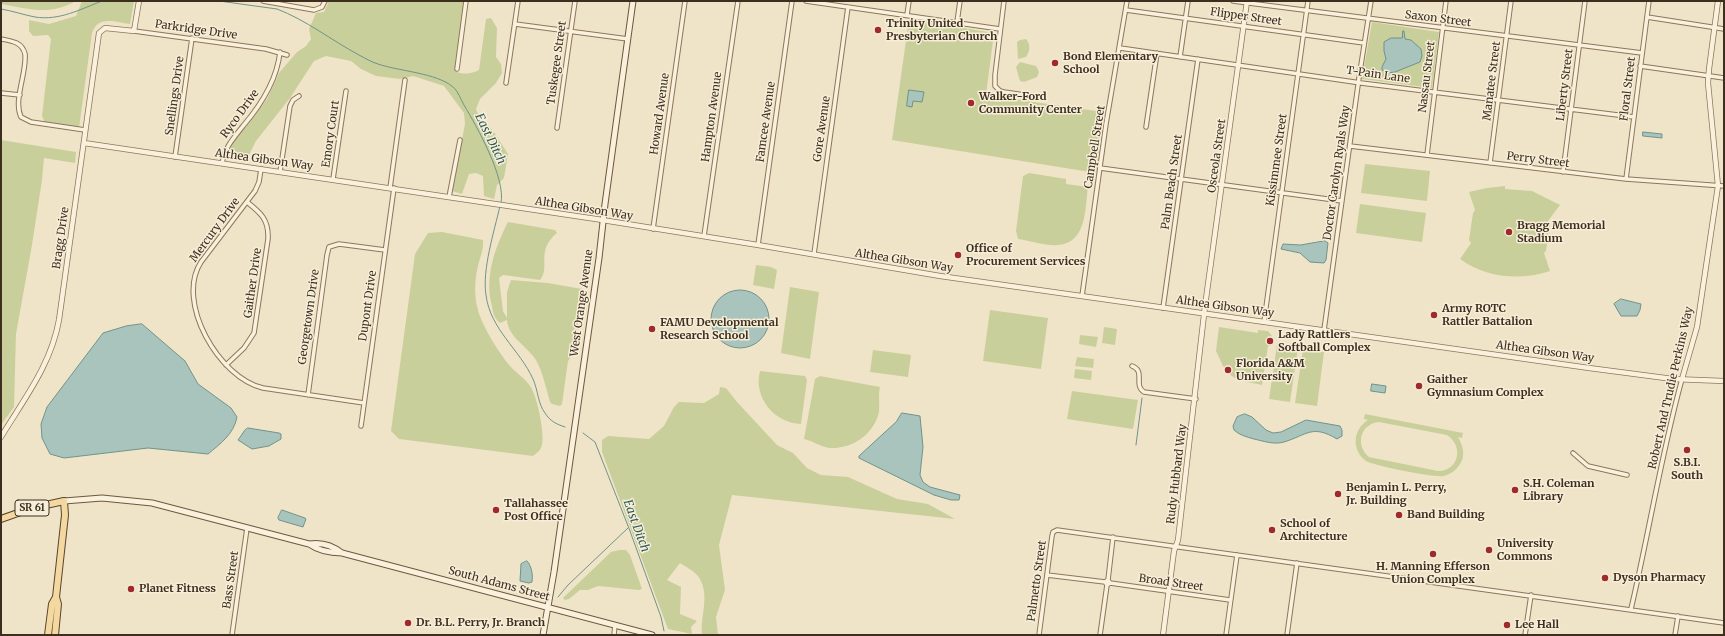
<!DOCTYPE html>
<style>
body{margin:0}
#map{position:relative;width:1725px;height:636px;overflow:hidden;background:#f0e4c8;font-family:Merriweather,serif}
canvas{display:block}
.frame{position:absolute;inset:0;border:2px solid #3d2e20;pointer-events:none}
</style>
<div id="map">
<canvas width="1725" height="636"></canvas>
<div class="frame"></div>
</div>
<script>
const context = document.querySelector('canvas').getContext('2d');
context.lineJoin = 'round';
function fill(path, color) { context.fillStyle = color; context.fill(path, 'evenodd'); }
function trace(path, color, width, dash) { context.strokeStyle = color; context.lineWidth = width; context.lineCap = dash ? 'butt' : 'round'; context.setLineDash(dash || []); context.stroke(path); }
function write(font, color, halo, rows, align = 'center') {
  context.font = font + ' Merriweather,serif'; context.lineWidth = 3; context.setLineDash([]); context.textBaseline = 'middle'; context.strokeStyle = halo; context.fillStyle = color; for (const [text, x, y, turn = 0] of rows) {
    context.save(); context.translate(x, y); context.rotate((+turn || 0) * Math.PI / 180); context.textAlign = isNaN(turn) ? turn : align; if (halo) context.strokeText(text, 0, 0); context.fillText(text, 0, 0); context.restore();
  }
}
const green = new Path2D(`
 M1 1H76C50 16 29 9 1 4Z
 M82 1H134L130 24C115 22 98 15 92 33L79 128 45 123 42 116 51 39 48 35 33 36 29 31V20L49 24 76 16Z
 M329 1H465L455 71C463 75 472 74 479 70L486 19 491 18 497 28 496 57 501 64 502 73 496 83 480 99 476 109 478 114 494 132 508 154 504 178 497 185 494 199 484 196 483 176 476 173 469 174 462 194 452 191 465 124 464 113 444 86 413 76 400 79 376 76 361 69 351 61 326 56 314 61 290 98 256 141 247 159H236L227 155 232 142 267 99 279 73 297 52 306 46 311 39 309 29 316 13 324 12Z
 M909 19 994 33 986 95 1103 112 1096 173 892 140Z
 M1372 22 1439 32 1432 88 1362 79Z
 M1026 39C1031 45 1030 51 1026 57L1018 59 1017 42 1020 40Z
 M1020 62 1036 66 1039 72 1037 77 1024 82 1020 81 1016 67Z
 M1 140 76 152 75 163 44 158 42 180 32 245 16 334 14 407 1 425Z
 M1365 164 1430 171 1427 201 1361 193Z
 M1029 173 1066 179V184L1088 187C1085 208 1087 243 1058 245 1046 246 1031 241 1018 239L1016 231 1023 176Z
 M1505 186V189L1532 191 1560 205 1548 221 1550 224 1546 251 1544 253 1550 271C1520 281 1486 278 1460 259L1471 243 1469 240 1473 213 1475 210 1469 192 1487 188Z
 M1360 204 1426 213 1422 242 1356 233Z
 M508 222 555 230 557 233C535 251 551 267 540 280L503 275 499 278 503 311 507 318V292L511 280 548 283 582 289 583 291 574 351 573 355 568 361 562 404 560 406 552 404 550 402C546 388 543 373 536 360 528 347 508 337 507 320L500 323C494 318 493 313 492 306 484 278 495 247 508 222Z
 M442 232 483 240C484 249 480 257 478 266 475 278 474 294 477 306 480 323 499 353 510 366 516 373 525 378 530 386 537 395 545 434 542 445 541 450 537 453 533 456L399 439 391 431 415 254 428 233Z
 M756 265 771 267 777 270 774 289 753 285Z
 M790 287 819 292 810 359 781 353Z
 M990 310 1048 318 1041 369 983 361Z
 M1104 327 1117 329 1115 345 1102 343Z
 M1219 327 1258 333V330L1268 331 1272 336 1271 346H1268L1262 385 1238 380 1229 374 1223 366 1216 351Z
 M1080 335 1098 337 1096 347 1079 344Z
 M1277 345 1298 348 1290 402 1269 399Z
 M1303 349 1324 352 1317 406 1295 403Z
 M873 350 911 355 908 377 870 372Z
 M1077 357 1094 359 1093 368 1075 366Z
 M1075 369 1092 371 1091 380 1074 378Z
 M760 371 805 376 807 380 801 424C774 423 753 397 760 371Z
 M820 376 880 387C878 395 880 404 879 412 874 434 853 449 830 448 821 447 813 441 804 439L815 379Z
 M720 387 726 388 737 402 777 445 793 453 807 468 821 475 848 477 897 499 928 504 955 519 732 495 719 545 725 590 716 617 718 635H702C700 614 711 595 698 576 694 571 686 567 680 563L667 580 681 587 680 614 697 621 691 627 692 634 668 629 602 452V440L608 436 649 439 664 426 674 407 679 402 704 403 719 394Z
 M1072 391 1138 400 1133 429 1067 419Z
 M1365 414 1463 433 1462 438 1458 437C1462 444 1465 452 1462 460 1459 468 1452 474 1444 476 1435 478 1374 466 1366 461 1351 450 1353 429 1368 420L1364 419ZM1379 422 1447 435C1464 446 1459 471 1438 471L1369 457C1355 445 1360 424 1379 422Z
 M619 550H626L630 555 642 589 639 590 598 586 588 590H580L569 599 565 600 563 598 611 552Z`);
const water = new Path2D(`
 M1403 31H1404L1405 39 1411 40 1421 49 1422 56 1420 62 1395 72 1388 73 1382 70V67L1386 59 1384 51V42L1391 38H1402Z
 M909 90 924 92 922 102 913 101 912 107 907 106Z
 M1643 132 1662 134V138L1643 136Z
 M1325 241 1328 243 1326 260 1324 263 1310 262 1300 253 1281 249 1283 244 1300 245Z
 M711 319a29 29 0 1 1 58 0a29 29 0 1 1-58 0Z
 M1621 299 1641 304 1640 310 1637 316H1621L1614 304Z
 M142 324 185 361 198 384 231 408 237 417C234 434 220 444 208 454L148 448 64 458 50 454 42 438 41 424 47 407 103 333 126 326Z
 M1372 384 1386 386 1385 393 1371 391Z
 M902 413 920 416 923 447 920 475 923 482 930 487 960 495 959 500H951L934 495 859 458V456L896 422Z
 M1245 414 1252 417 1266 430 1273 433 1281 432 1306 420 1340 426 1342 430V436L1337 439C1312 424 1307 435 1284 442 1274 445 1263 441 1254 439 1247 437 1239 435 1234 430L1233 426 1237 417Z
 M248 428 279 433 281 434V439L269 446 252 449 238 440 245 430Z
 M282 510 305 518 306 519 303 527 279 520 278 518Z
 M527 561C532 566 533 576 532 582L529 583 520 581 521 564Z`);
const stream = new Path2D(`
 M219 1 277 9C306 20 331 40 359 55 365 58 371 62 378 64 398 71 437 73 453 87 458 91 461 100 464 105 477 127 506 178 501 203
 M1 9C13 11 24 15 35 17 59 21 81 9 102 1
 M1217 140 1224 141
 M500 206C494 232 482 270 486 295 490 329 520 350 533 379 538 390 538 404 545 413 550 421 556 424 565 427
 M583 433 595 442 630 531 661 617 664 631
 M1136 445 1142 398
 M558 597 568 585 628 528`);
const minor = new Path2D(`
 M263 1 314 10 322 7 325 1
 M806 1 1000 29
 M1004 1 995 75V86L1000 91 1004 92 1038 97
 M1233 1 1642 53
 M1126 10 1364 43
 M907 15 909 1
 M1647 17 1724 29
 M957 22 960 1
 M515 24 628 39
 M134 31 266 49 287 55
 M1 39C12 41 22 42 25 54 27 73 13 100 21 117L31 122 85 130
 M1120 48 1361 83 1634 117
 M1180 57 1188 1
 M1640 66 1724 78
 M457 69 466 1
 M506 83 518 1
 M1 93 20 95
 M1146 127 1157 53
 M557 128 575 1
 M1350 146 1626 179 1724 186
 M1427 155 1446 1
 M175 157 192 38
 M222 163C225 147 233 139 243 126 261 105 277 80 280 52
 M1490 163 1511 1
 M1100 168 1342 201
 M261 169 259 182 255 191 201 262C175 302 219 378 263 388L364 403
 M280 172 290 106 293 100 299 96
 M1563 172 1585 1
 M333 179 346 91
 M1626 179 1649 1
 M390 188 405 80
 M449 197 460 140
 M653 229 685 1
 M704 236 738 1
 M758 245 792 1
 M814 254 848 7
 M1082 296 1106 124 1127 1
 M1163 308 1198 59
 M1264 322 1308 1
 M1324 330 1359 78 1371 1
 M226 365 244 348 254 333 268 239C269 220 261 213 247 202
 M1132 366C1146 371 1133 385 1144 392L1196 399
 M308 395 327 255 329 247 339 244 385 250
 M361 426 394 188
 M1573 453 1588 466 1627 475
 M1047 575 1105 582
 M1108 580 1105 582 1107 585 1110 583 1108 580 1113 537
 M1110 583 1230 600
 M1631 609C1649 533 1661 455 1682 379
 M232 635 247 528
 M614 635 615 625
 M1039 635 1052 536 1053 532 1057 530 1724 623
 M1100 635 1107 585
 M1226 635 1237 555
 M1287 635 1297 563
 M1525 635 1531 595
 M1675 635 1678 616`);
const tertiary = new Path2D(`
 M84 143 596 219 758 245 940 276 1589 368 1673 379 1724 381
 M1682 379 1697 327 1718 186 1708 83 1709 69 1718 1
 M1 437C24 399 51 365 59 320L99 33 105 28 134 31 139 1
 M1163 635 1174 551 1178 540 1205 306 1247 1`);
const secondary = new Path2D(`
 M64 501 102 498 152 503 309 544C319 551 330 553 342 553L652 635
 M309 544C321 542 332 545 342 553
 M543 635 554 572 599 258 605 204 633 1`);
const primary = new Path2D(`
 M1 519 32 508 64 501 65 515 56 597 52 604 48 635
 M55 635 58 604 56 597`);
const markers = [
 [878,30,4,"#9e2a2b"],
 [1055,63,4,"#9e2a2b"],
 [971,103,4,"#9e2a2b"],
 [1509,232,4,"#9e2a2b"],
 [958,255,4,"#9e2a2b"],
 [1434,315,4,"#9e2a2b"],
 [652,329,4,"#9e2a2b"],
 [1270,341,4,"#9e2a2b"],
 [1228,370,4,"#9e2a2b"],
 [1419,386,4,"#9e2a2b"],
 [1687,450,4,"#9e2a2b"],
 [1515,490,4,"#9e2a2b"],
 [1338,494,4,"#9e2a2b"],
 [496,510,4,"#9e2a2b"],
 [1399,515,4,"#9e2a2b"],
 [1272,530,4,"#9e2a2b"],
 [1489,550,4,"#9e2a2b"],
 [1433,554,4,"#9e2a2b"],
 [1605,578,4,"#9e2a2b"],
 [131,589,4,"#9e2a2b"],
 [408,623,4,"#9e2a2b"],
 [1507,625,4,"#9e2a2b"]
];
const shields = [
 [32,508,34]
];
const shieldNames = [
 ["SR 61",32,508]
];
const streetNames = [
 ["Flipper Street",1246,17,8],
 ["Saxon Street",1438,19,7],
 ["Parkridge Drive",196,30,8],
 ["Tuskegee Street",557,63,-82],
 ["T-Pain Lane",1378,75,8],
 ["Nassau Street",1427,77,-83],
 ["Manatee Street",1492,81,-83],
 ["Liberty Street",1565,85,-83],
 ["Floral Street",1628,89,-83],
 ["Snellings Drive",175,96,-82],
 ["Ryco Drive",240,114,-54],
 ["Howard Avenue",660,114,-82],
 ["Hampton Avenue",712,117,-82],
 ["Famcee Avenue",766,122,-82],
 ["Gore Avenue",822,129,-82],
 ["Emory Court",331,134,-82],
 ["Campbell Street",1095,147,-81],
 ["Osceola Street",1217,156,-82],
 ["Althea Gibson Way",264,160,8],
 ["Kissimmee Street",1277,160,-82],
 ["Perry Street",1538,160,7],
 ["Doctor Carolyn Ryals Way",1337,173,-82],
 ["Palm Beach Street",1172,182,-82],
 ["Althea Gibson Way",584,209,9],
 ["Mercury Drive",215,230,-54],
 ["Bragg Drive",61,238,-82],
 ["Althea Gibson Way",904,261,9],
 ["Gaither Drive",253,283,-82],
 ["West Orange Avenue",582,303,-82],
 ["Dupont Drive",368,306,-82],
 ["Althea Gibson Way",1225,307,8],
 ["Georgetown Drive",309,317,-82],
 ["Althea Gibson Way",1545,352,8],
 ["Robert And Trudie Perkins Way",1671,388,-77],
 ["Rudy Hubbard Way",1177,474,-83],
 ["Bass Street",231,580,-82],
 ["Palmetto Street",1037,581,-82],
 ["Broad Street",1171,583,8],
 ["South Adams Street",499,584,15]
];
const poiNames = [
 ["Trinity United",886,24],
 ["Presbyterian Church",886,37],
 ["Bond Elementary",1063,57],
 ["School",1063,70],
 ["Walker-Ford",979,97],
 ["Community Center",979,110],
 ["Bragg Memorial",1517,226],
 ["Stadium",1517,239],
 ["Office of",966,249],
 ["Procurement Services",966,262],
 ["Army ROTC",1442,309],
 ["Rattler Battalion",1442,322],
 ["FAMU Developmental",660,323],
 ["Research School",660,336],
 ["Lady Rattlers",1278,335],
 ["Softball Complex",1278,348],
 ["Florida A&M",1236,364],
 ["University",1236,377],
 ["Gaither",1427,380],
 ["Gymnasium Complex",1427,393],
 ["S.B.I.",1687,463,"center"],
 ["South",1687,476,"center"],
 ["S.H. Coleman",1523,484],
 ["Library",1523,497],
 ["Benjamin L. Perry,",1346,488],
 ["Jr. Building",1346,501],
 ["Tallahassee",504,504],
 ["Post Office",504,517],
 ["Band Building",1407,515],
 ["School of",1280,524],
 ["Architecture",1280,537],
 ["University",1497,544],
 ["Commons",1497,557],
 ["H. Manning Efferson",1433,567,"center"],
 ["Union Complex",1433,580,"center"],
 ["Dyson Pharmacy",1613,578],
 ["Planet Fitness",139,589],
 ["Dr. B.L. Perry, Jr. Branch",416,623],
 ["Lee Hall",1515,625]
];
const waterNames = [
 ["East Ditch",490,139,64],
 ["East Ditch",636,526,70]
];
fill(green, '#c9cf9b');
fill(water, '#a9c4bc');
trace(water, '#6f938a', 1);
trace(stream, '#6f938a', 1);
trace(minor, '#8d765c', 5.5);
trace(tertiary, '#8d765c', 6);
trace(secondary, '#6f573f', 7);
trace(primary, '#5b4430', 8);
trace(minor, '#faf1dc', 3.5);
trace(tertiary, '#faf1dc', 4.5);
trace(secondary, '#faf1dc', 5);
trace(primary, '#f3d9a0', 6);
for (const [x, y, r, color] of markers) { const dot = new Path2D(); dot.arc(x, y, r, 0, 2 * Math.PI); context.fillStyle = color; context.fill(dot); trace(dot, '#f7eed8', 1.5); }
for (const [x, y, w] of shields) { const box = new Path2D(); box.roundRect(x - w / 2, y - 8, w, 16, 3); context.fillStyle = '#f7eed8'; context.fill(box); trace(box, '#3d2e20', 1); }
write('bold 10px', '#3d2e20', null, shieldNames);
write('11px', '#3d2e20', '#f7eed8', streetNames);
write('bold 11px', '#3d2e20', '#f7eed8', poiNames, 'left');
write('italic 12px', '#2f5d5a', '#f7eed8', waterNames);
</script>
